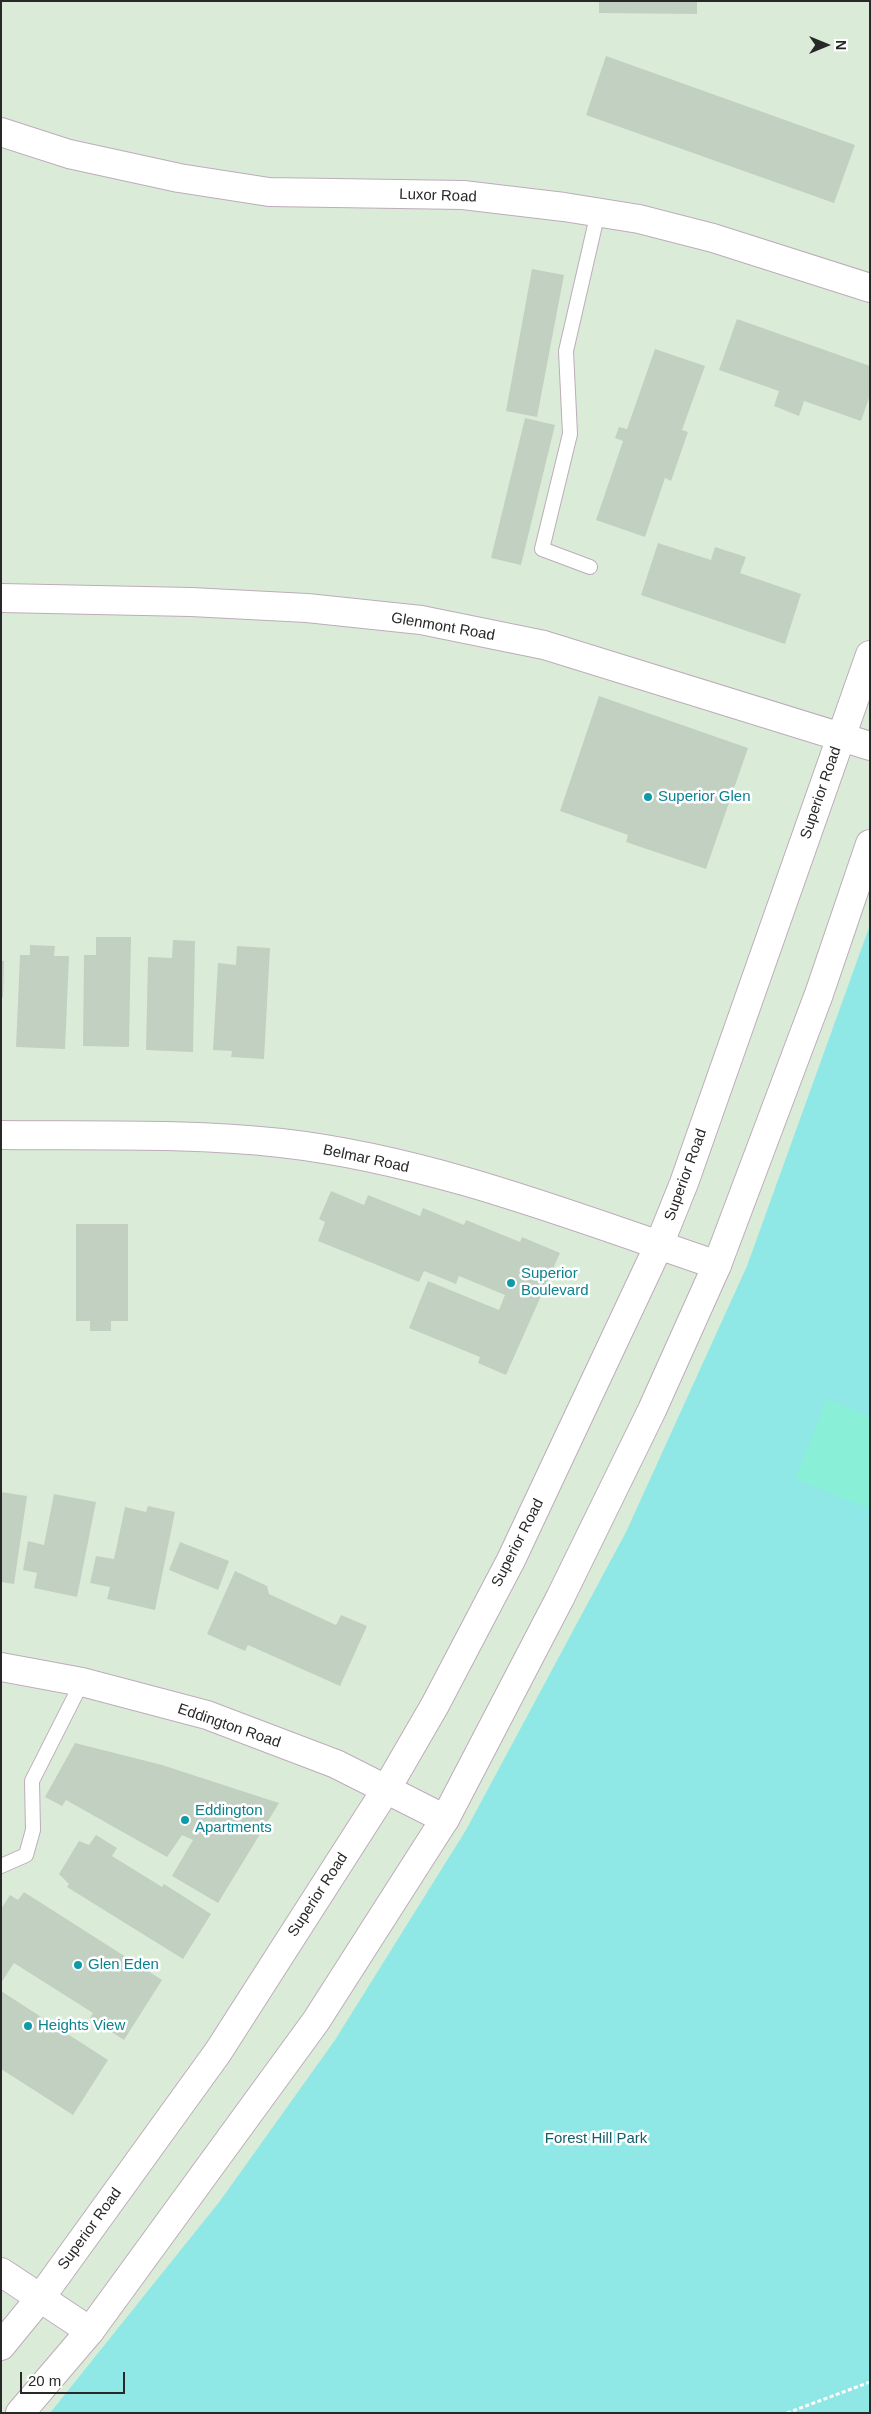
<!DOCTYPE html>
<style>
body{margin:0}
#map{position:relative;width:871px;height:2414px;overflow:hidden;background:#daecd8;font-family:Helvetica,sans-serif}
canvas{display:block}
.frame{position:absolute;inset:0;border:2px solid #282828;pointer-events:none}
.north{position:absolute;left:801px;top:20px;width:50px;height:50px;-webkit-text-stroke:4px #fff;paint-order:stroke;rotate:90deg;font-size:14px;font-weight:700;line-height:20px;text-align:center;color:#282828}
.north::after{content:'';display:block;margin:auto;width:18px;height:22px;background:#282828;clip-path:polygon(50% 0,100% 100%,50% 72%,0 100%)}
.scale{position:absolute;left:20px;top:2372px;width:105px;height:22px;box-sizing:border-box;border:2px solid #282828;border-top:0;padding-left:6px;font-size:15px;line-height:18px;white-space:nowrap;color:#282828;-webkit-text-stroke:4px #fff;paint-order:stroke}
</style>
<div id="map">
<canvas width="871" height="2414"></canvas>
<div class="frame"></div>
<div class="north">N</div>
<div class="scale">20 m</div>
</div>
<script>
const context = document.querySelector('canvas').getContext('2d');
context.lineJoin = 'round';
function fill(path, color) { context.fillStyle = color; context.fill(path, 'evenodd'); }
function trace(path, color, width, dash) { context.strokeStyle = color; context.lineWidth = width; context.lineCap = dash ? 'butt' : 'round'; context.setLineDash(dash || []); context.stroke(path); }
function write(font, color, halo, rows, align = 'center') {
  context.font = font + ' Helvetica,sans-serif'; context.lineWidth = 5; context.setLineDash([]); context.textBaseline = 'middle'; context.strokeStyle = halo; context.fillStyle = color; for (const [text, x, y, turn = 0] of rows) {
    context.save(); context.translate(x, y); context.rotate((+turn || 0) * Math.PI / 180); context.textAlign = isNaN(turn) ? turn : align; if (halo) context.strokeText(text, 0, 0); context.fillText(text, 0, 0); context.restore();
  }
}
const green = new Path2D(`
 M870 925V2413H50L220 2201 335 2040 466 1830 626 1532 747 1266Z`);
const pitch = new Path2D(`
 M827 1399 870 1417V1509L795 1479Z`);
const building = new Path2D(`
 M599 1H697V14L599 13Z
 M606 56 855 145 834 203 586 115Z
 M532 269 564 275 537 417 506 411Z
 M737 319 870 366V395L861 421 804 401 799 416 774 406 779 391 719 370Z
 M655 349 705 366 682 430 688 432 671 481 665 478 645 537 596 520 623 441 615 438 619 427 627 429Z
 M525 418 555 425 521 565 491 558Z
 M658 543 711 560 715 547 746 557 740 573 801 594 785 644 641 595Z
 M599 696 748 748 706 869 626 842 628 835 560 811Z
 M96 937H131L129 1047 83 1046 84 955H96Z
 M173 940 195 941 193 1052 146 1050 148 957 172 958Z
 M30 945 55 946 54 956H69L65 1049 16 1047 20 955H30Z
 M237 946 270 948 264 1059 231 1057 232 1051 213 1050 218 963 236 965Z
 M1 961H4L3 997H1Z
 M331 1191 364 1205 368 1195 420 1216 423 1208 464 1225 466 1220 520 1242 522 1237 560 1253 506 1375 478 1363 480 1357 409 1328 428 1281 499 1310 505 1295 459 1276 456 1284 424 1271 419 1282 318 1241 325 1222 319 1219Z
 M76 1224H128V1321H111V1331H90V1321H76Z
 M1 1492 27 1496 14 1584 1 1582Z
 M54 1494 96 1502 77 1597 34 1588 37 1573 23 1570 28 1541 44 1545Z
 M148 1506 175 1512 155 1610 107 1599 110 1587 90 1583 96 1556 114 1559 125 1507 146 1512Z
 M180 1542 229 1561 218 1590 169 1570Z
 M235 1571 267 1586 269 1594 336 1625 341 1615 367 1626 340 1686 248 1645 245 1651 207 1634Z
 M75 1743 162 1765 279 1803 218 1903 172 1876 193 1840 182 1835 167 1857 66 1800 62 1806 45 1797Z
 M96 1835 117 1848 112 1856 162 1887 164 1884 211 1914 183 1959 67 1887 69 1884 59 1874 79 1841 89 1845Z
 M24 1892 162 1980 124 2040 90 2018 93 2013 14 1963 1 1983V1909L10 1895 18 1900Z
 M1 1991 108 2060 73 2115 1 2069Z`);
const path = new Path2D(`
 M787 2413 870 2382`);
const lane = new Path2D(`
 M590 567 542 549 570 434 566 351 598 212
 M1 1866 26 1855 33 1830 32 1781 82 1682`);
const street = new Path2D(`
 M1 132 69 154 179 178 269 192 463 195 564 207 639 219 713 238 870 288
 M1 598 191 602 307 608 421 620 544 645 870 746
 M1 1135C94 1136 189 1133 281 1143 431 1160 575 1217 717 1265
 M1 1667 82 1682 207 1715 336 1764 445 1819
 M1 2272 90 2331`);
const secondary = new Path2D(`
 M1 2346 41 2297 218 2052 387 1788 435 1705 511 1560 659 1245 684 1183 870 655
 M20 2413 90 2331 316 2021 445 1819 560 1598 652 1410 717 1265 819 994 870 844`);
const markers = [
 [648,797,5,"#0f9aa8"],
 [511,1283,5,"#0f9aa8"],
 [185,1820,5,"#0f9aa8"],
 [78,1965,5,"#0f9aa8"],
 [28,2026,5,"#0f9aa8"]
];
const streetNames = [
 ["Luxor Road",438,196,2],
 ["Glenmont Road",443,627,10],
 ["Superior Road",821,793,-71],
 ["Belmar Road",366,1159,12],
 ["Superior Road",686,1175,-70],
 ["Superior Road",518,1543,-63],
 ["Eddington Road",229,1726,19],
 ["Superior Road",318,1895,-57],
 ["Superior Road",90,2229,-54]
];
const cultureNames = [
 ["Superior Glen",658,797],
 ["Superior",521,1274],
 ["Boulevard",521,1291],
 ["Eddington",195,1811],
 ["Apartments",195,1828],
 ["Glen Eden",88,1965],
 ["Heights View",38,2026]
];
const parkNames = [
 ["Forest Hill Park",596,2139]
];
fill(green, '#8fe7e6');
fill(pitch, '#8aefd7');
fill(building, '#c2d0c1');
trace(lane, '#bdacba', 16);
trace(street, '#bdacba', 30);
trace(secondary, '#bdacba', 30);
trace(path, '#fff', 3, [4, 2.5]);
trace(lane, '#fff', 14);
trace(street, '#fff', 28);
trace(secondary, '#fff', 28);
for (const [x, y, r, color] of markers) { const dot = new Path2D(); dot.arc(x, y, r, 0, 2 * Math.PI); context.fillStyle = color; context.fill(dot); trace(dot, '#fff', 2); }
write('15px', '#282828', '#fff', streetNames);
write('15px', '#0d838f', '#fff', cultureNames, 'left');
write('15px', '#145e68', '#fff', parkNames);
</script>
